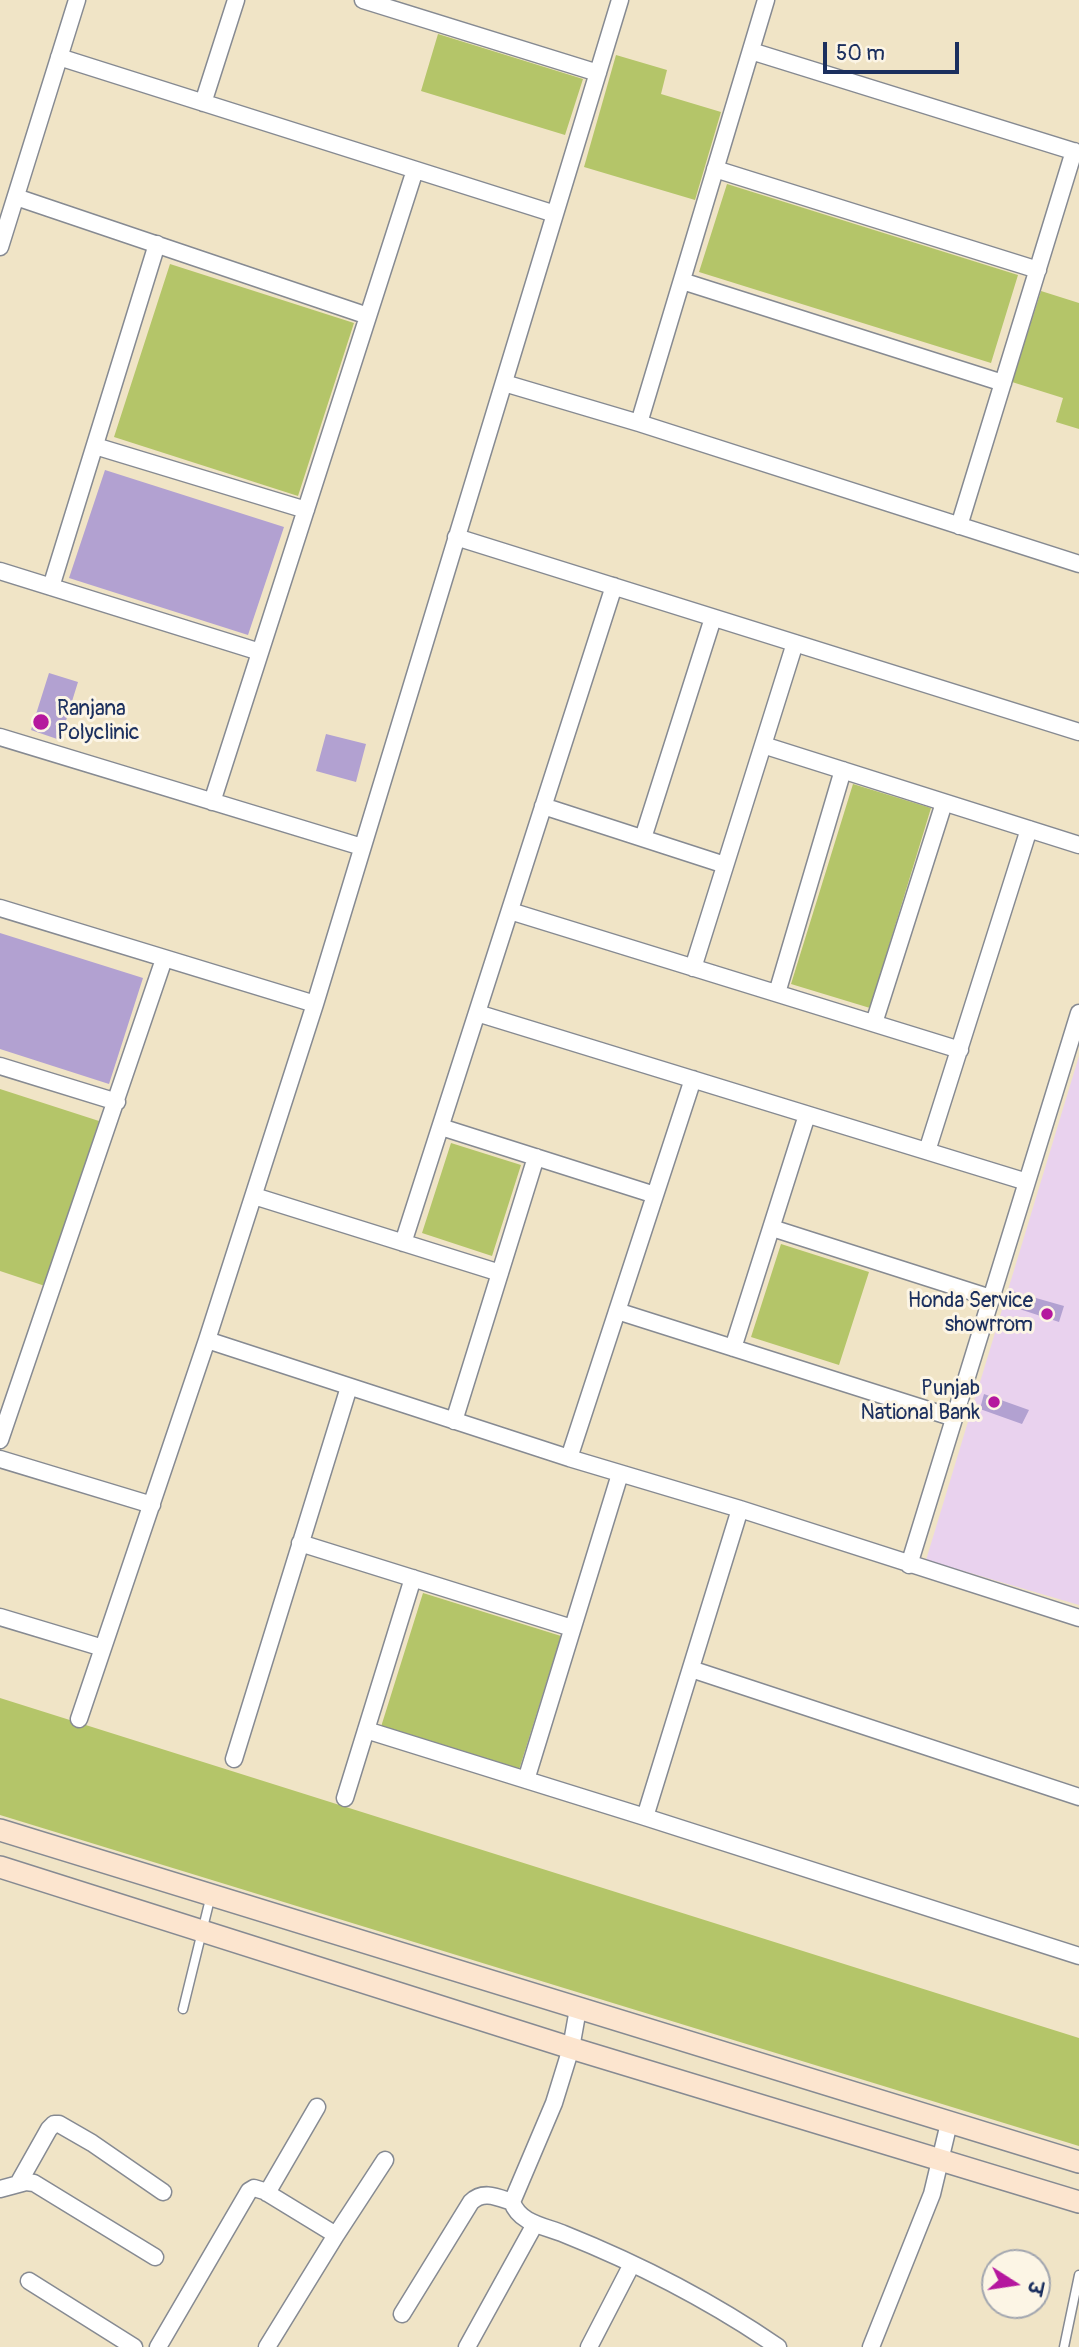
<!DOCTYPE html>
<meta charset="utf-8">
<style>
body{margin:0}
#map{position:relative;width:1079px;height:2347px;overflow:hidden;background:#f0e4c6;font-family:Pangolin,"Playpen Sans Deva",sans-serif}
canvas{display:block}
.north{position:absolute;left:981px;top:2249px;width:70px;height:70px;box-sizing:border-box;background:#fcf5e5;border:2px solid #a2a6af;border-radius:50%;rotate:102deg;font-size:19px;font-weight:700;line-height:28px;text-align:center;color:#1b2f5e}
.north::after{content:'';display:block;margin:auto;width:24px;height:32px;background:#b5179e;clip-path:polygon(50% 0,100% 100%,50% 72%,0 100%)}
.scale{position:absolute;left:823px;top:42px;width:136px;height:32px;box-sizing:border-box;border:4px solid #1b2f5e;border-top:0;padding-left:9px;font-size:21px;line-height:24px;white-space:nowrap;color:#1b2f5e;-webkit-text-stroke:5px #fcf5e5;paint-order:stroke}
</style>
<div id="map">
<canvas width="1079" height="2347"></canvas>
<div class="north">उ</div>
<div class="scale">50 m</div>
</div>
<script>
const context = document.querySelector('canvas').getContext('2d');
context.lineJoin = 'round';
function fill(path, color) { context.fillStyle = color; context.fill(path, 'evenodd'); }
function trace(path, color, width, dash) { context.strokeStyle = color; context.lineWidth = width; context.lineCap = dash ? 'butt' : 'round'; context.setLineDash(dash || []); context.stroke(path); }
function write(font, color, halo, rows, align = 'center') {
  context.font = font + ' Pangolin,sans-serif'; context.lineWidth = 6; context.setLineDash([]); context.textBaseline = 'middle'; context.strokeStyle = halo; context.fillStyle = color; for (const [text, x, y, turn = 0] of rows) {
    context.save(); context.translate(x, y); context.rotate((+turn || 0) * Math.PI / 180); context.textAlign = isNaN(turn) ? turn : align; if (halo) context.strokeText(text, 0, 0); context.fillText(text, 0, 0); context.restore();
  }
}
const built = new Path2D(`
 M1079 1056V1605L926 1560Z`);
const green = new Path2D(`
 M438 34 583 79 565 135 421 91Z
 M616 55 667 70 661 94 721 112 695 200 584 167Z
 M727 184 1018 275 991 363 699 272Z
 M170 264 354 323 298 496 114 437Z
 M1041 291 1079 303V429L1056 422 1063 398 1012 382Z
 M853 784 931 808 870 1008 791 984Z
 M0 1089 99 1121 45 1286 0 1271Z
 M451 1143 521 1165 492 1256 422 1233Z
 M781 1244 869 1272 839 1365 751 1337Z
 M423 1593 561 1636 518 1773 380 1730Z
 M0 1698 1079 2038V2146L0 1815Z`);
const building = new Path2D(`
 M105 470 284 527 248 635 69 578Z
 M49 673 78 682 60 740 31 730Z
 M326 734 366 744 356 782 316 771Z
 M0 933 143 978 109 1084 0 1049Z
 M1008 1290 1064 1306 1059 1322 1004 1304Z
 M984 1394 1029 1410 1022 1424 980 1409Z`);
const lane = new Path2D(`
 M183 2009 211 1895
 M1064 2347 1079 2275`);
const street = new Path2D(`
 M363 0 598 73
 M751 51 1079 153
 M59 57 555 214
 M203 103 236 0
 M715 169 1038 270
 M16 197 368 316
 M0 247 77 0
 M682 281 1003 383
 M504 383 639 423 1079 564
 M639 423 766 0
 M95 446 306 510
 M959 526 1074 151
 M456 537 1079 732
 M0 571 260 652
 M51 587 157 244
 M0 737 362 847
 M763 745 1079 845
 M212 802 415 170
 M543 806 725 865
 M643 838 713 618
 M0 908 315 1004
 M510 911 960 1050
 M693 968 795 643
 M777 993 843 770
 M477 1013 1027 1182
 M874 1023 944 803
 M0 1066 117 1102
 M441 1127 655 1195
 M927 1151 1029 829
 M254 1196 500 1273
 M772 1228 991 1298
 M403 1243 614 586
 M617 1311 954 1418
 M207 1340 569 1458 740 1509 1079 1618
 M733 1348 807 1115
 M454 1421 536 1157
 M0 1440 164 959
 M569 1458 693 1079
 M0 1459 152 1505
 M300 1543 572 1628
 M909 1565 1079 1013
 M0 1617 103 1648
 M691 1669 1079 1797
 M79 1719 207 1340 315 1004 620 0
 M366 1730 645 1817 1079 1956
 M234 1759 349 1387
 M526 1780 620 1474
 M345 1798 413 1578
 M645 1817 740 1509
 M578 2009 571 2048 554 2103 512 2202C520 2224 545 2226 564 2234 639 2264 711 2301 778 2347
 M18 2184 49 2129 54 2124H59L92 2143 163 2192
 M0 2189 26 2182 34 2183 155 2257
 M267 2193 317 2107
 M29 2281 134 2347
 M402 2314 471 2202C483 2190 497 2197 512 2202
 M158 2347 249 2191 254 2188 264 2191 336 2235 385 2160
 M267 2347 336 2235
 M467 2347 535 2224
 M589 2347 632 2264
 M871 2347 932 2194 949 2123`);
const secondary = new Path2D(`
 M0 1830 1079 2162
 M0 1867 571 2048 1079 2202`);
const markers = [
 [41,722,9,"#b5179e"],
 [1047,1314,7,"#b5179e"],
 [994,1402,7,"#b5179e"]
];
const poiNames = [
 ["Ranjana",57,710,"left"],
 ["Polyclinic",57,734,"left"],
 ["Honda Service",1033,1302],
 ["showrrom",1033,1326],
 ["Punjab",980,1390],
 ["National Bank",980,1414]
];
fill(built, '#e9d2ee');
fill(green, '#b4c569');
fill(building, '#b2a1d1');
trace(lane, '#868a92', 11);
trace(street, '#868a92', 19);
trace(secondary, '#868a92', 24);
trace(lane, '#fff', 8);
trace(street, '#fff', 16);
trace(secondary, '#fce5cf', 21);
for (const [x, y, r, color] of markers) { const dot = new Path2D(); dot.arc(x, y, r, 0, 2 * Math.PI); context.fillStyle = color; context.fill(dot); trace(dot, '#fcf5e5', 2.5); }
write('21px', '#1b2f5e', '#fcf5e5', poiNames, 'right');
</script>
